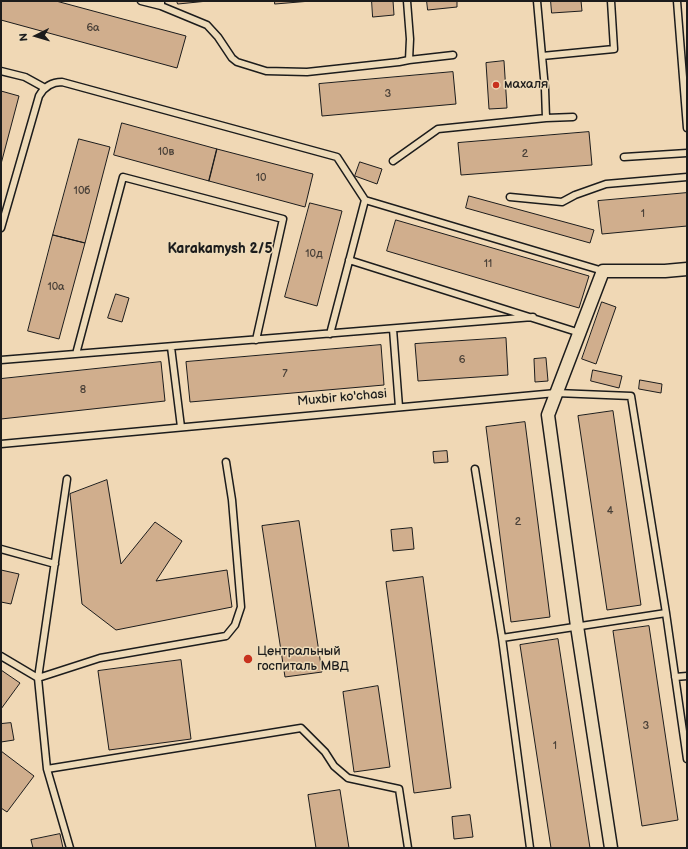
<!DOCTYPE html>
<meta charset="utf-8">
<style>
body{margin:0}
#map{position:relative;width:688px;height:849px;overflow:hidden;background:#f0d8b5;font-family:"Balsamiq Sans",sans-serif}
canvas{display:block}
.frame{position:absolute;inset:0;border:2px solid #1c1c1c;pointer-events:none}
.north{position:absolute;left:16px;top:16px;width:40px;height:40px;-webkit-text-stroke:3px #eedbb9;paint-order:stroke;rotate:265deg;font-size:11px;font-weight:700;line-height:16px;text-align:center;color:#1c1c1c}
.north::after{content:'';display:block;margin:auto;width:14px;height:18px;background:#1c1c1c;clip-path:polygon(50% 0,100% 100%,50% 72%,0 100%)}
</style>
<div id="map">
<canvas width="688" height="849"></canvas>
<div class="frame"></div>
<div class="north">N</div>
</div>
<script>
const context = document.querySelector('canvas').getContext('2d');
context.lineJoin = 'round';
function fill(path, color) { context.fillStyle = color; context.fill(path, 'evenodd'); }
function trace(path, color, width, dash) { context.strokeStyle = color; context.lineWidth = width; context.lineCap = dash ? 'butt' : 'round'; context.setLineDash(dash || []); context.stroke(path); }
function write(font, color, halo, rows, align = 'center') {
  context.font = font + ' "Balsamiq Sans",sans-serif'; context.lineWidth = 3; context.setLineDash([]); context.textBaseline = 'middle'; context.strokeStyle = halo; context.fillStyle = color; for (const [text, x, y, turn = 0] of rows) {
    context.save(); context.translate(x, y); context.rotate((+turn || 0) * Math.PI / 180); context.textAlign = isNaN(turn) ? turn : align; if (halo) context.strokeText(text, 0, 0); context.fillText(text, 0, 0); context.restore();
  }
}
const building = new Path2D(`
 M1 1H56L186 36 177 68 1 20Z
 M177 1H208L178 4Z
 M275 1H311L275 4Z
 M372 1H393L394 15 373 17Z
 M427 1H457V7L428 10Z
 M551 1H581L582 11 552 13Z
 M504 61 507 108 489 109 486 63Z
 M453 72 456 104 322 116 319 84Z
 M1 91 19 96 1 164Z
 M122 123 217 149 209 181 114 155Z
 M589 132 592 165 461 175 458 143Z
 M79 139 110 147 85 243 53 235Z
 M217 149 313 174 305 207 209 181Z
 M360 162 382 169 377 184 355 176Z
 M687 193V226L602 234 598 201Z
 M469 196 594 230 590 243 466 208Z
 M310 203 342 211 317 306 285 297Z
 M396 220 589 276 579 308 387 251Z
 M53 235 85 243 59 339 28 331Z
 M116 294 129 298 122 322 108 318Z
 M602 302 616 307 596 364 582 359Z
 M506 338 508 375 418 381 415 344Z
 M381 345 384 385 190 402 186 362Z
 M546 358 548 381 535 382 534 359Z
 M161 362 165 401 1 419V379Z
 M593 370 622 376 619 388 591 381Z
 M640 380 662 384 661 393 639 389Z
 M613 411 641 605 607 610 578 416Z
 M525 422 550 617 511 622 486 427Z
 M447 451 448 462 434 463 433 452Z
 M107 480 121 564 155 522 182 541 156 581 227 570 232 607 116 630 82 604 70 494Z
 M299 521 322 672 285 677 262 526Z
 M412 528 414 549 393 551 391 530Z
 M1 570 19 574 11 604 1 602Z
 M423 577 451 788 414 793 386 582Z
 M649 626 678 820 642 826 613 631Z
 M558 639 590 848H551L520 645Z
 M181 660 191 739 109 750 98 671Z
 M1 670 20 683 1 709Z
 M378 686 390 767 354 772 343 692Z
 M11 723 14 740 1 742V724Z
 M1 751 34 776 7 812 1 808Z
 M340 790 349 848H316L308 795Z
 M470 815 473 837 454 839 452 817Z
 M60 834 63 848H33L31 840Z`);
const service = new Path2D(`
 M141 1 161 6V1
 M677 1 687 128
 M161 6 207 25 218 37 232 58 237 62 266 71 307 72 399 62 409 60 410 39 407 1
 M542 56 614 49 611 1
 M409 60 453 55
 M1 71 25 77 45 88
 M546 118 573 117
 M624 157 687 153
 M393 161 438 129 546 118 545 89 537 1
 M510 197 562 202 575 195 606 184 687 177
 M1 228 39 96C44 87 51 82 62 82L337 157 365 200 603 271
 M349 260 580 333
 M393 329 399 407
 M330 334 365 200
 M171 347 181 427
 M76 354 123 177 283 219 256 340
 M1 360 533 317
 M1 444 556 393 631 396 666 613 687 759
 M475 469 502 638 530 848
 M67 479 38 678 47 769 70 848
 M1 549 55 564
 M502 638 666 613
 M1 656 38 678 100 658 226 636 235 625 241 607 232 500 226 462
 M675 677 687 676
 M47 769 301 728 325 752 334 766 348 778 399 789 408 848`);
const minor = new Path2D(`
 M611 848 577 626 548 415 603 271H665L687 269`);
const markers = [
 [496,85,4,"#c8321e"],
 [248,659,5,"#c8321e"]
];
const numberNames = [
 ["6а",93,28],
 ["3",388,94],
 ["10в",166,152],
 ["2",525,154],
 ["10",261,178],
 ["10б",82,191],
 ["1",643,214],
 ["10д",314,254],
 ["11",488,264],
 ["10а",56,287],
 ["6",462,360],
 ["7",285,374],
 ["8",83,390],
 ["4",610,511],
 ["2",518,522],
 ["3",646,726],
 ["1",555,746]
];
const poiNames = [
 ["махаля",504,85],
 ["Центральный",257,652],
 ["госпиталь МВД",257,667]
];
const streetNames = [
 ["Muxbir ko'chasi",342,398,-5]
];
const neighbourhoodNames = [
 ["Karakamysh 2/5",220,249]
];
fill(building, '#d0ae8d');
trace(building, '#1c1c1c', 1);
trace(service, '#1c1c1c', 9);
trace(minor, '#1c1c1c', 15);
trace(service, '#eedbb9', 6);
trace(minor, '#eedbb9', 12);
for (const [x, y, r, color] of markers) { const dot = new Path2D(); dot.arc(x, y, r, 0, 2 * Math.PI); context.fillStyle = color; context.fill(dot); trace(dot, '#eedbb9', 1.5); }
write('11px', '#494038', null, numberNames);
write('13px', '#1c1c1c', '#eedbb9', poiNames, 'left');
write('13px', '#1c1c1c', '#eedbb9', streetNames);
write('bold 14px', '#1c1c1c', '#eedbb9', neighbourhoodNames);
</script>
